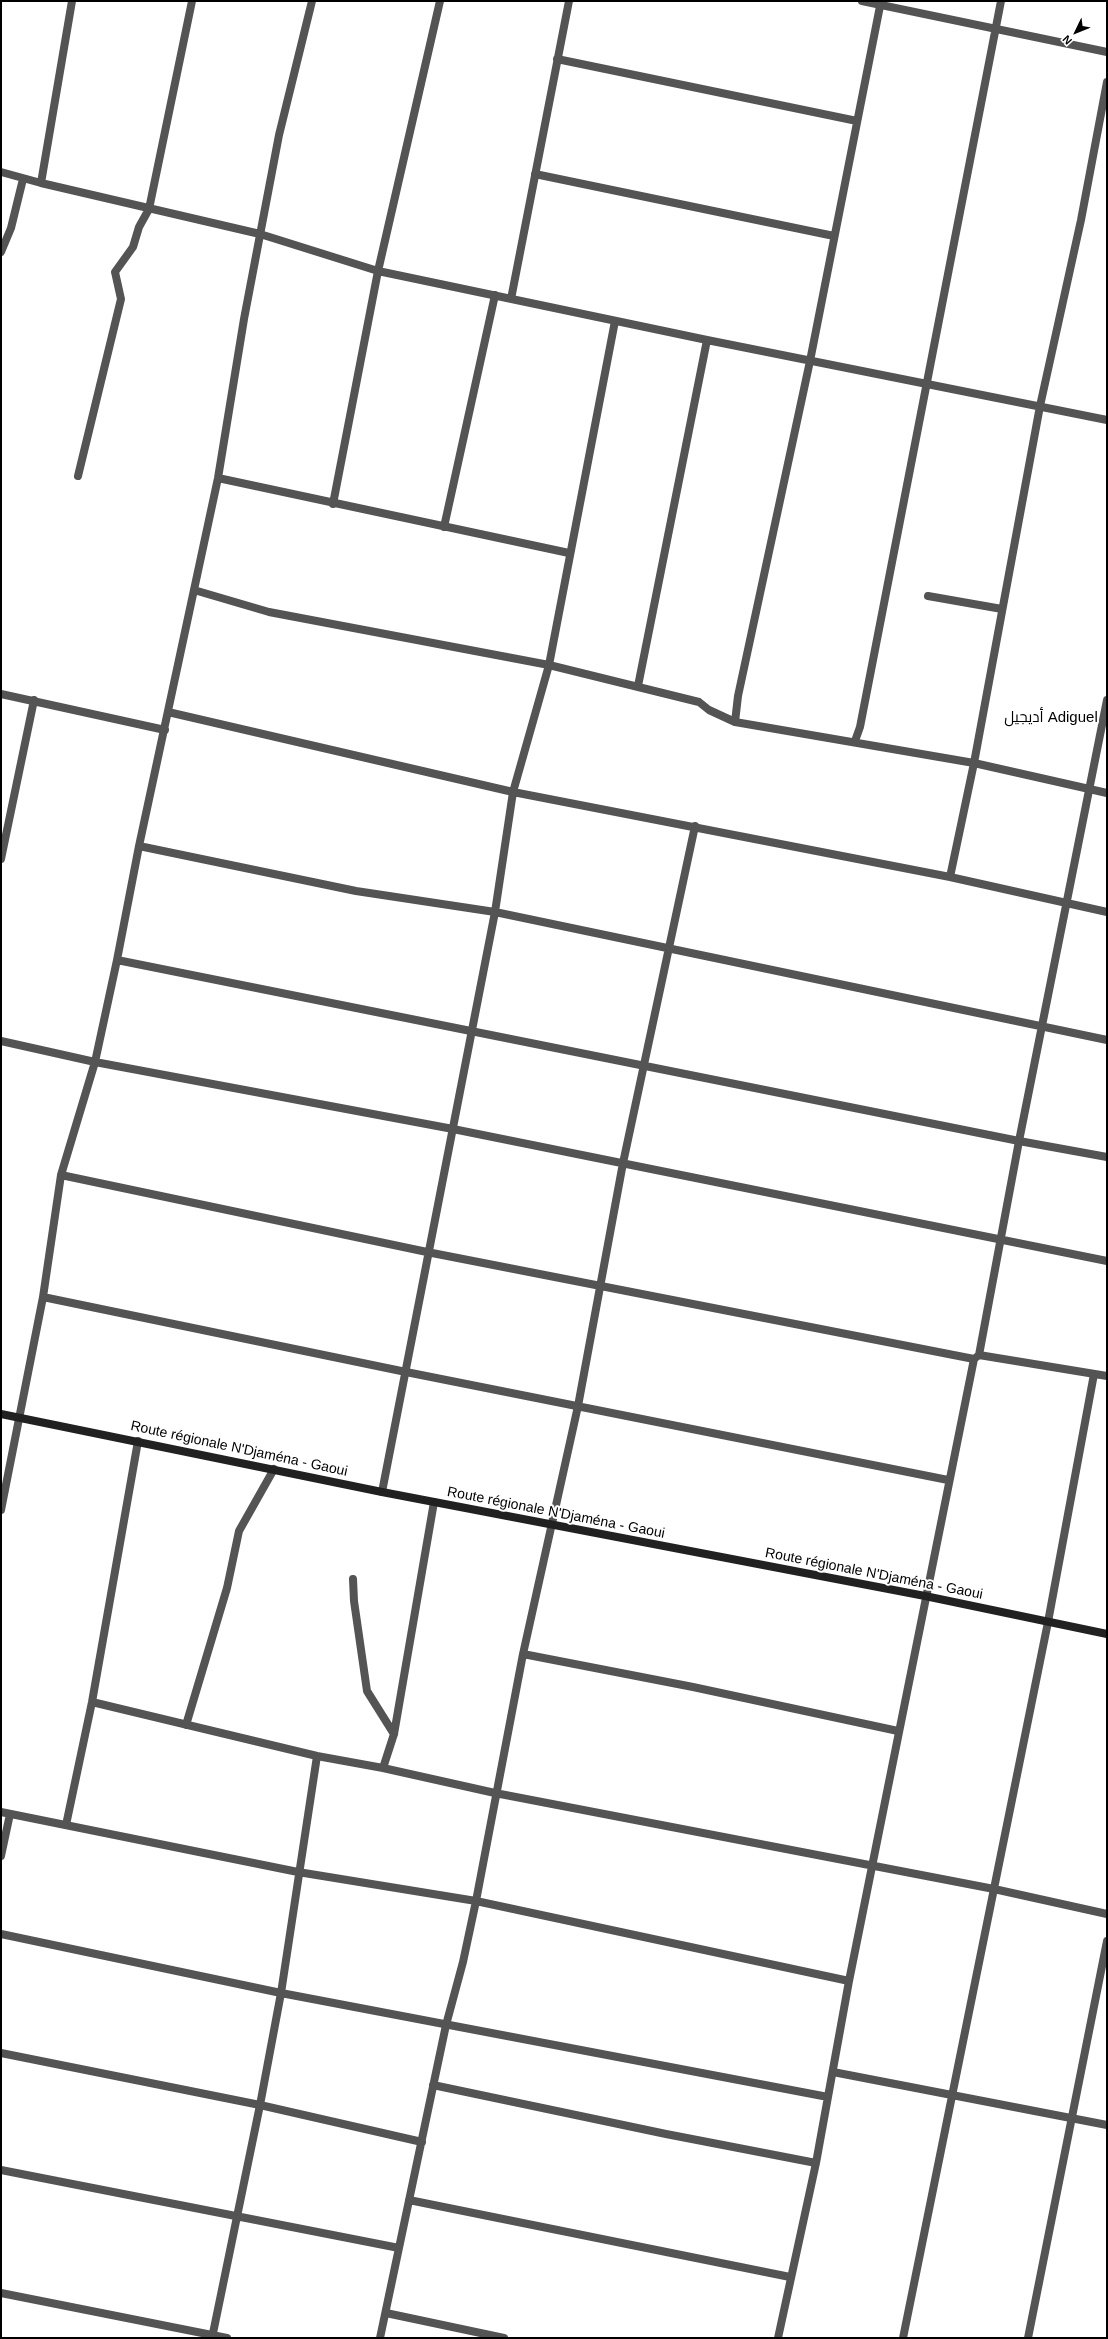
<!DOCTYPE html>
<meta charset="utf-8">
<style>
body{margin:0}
#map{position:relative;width:1108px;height:2339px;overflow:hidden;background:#fff;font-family:Helvetica,sans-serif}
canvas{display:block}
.frame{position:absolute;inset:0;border:2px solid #000;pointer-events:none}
.north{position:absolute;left:1056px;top:12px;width:40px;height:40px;-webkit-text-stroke:3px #fff;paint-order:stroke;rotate:227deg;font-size:11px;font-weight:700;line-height:16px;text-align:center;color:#000}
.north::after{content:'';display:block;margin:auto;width:14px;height:18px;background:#000;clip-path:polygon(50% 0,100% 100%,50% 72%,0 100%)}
</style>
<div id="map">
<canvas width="1108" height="2339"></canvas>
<div class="frame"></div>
<div class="north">N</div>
</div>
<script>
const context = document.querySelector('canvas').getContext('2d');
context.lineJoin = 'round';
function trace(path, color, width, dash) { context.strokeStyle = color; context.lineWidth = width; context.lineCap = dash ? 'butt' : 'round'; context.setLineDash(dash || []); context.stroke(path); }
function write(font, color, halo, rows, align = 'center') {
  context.font = font + ' Helvetica,Cairo,sans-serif'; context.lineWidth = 4; context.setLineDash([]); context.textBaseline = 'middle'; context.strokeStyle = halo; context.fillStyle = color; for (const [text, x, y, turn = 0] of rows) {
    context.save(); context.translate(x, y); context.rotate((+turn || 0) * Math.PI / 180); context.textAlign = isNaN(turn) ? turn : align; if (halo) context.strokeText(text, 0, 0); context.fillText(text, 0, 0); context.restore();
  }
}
const street = new Path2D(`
 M862 1 1107 52
 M557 59 857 121
 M1 172 41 183 260 234 378 271 707 340 1107 420
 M535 174 834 236
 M41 183 72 1
 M1 252 11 228 23 179
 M511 299 569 1
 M78 476 121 299 115 272 133 247 139 227 149 209 192 1
 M218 478 569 553
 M333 504 378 271 440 1
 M444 527 495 295
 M194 590 269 612 549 665 699 702 709 710 735 722 974 763 1107 793
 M928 596 1002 609
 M638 686 707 340
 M1 694 165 730
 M168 712 513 792 950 877 1107 912
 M735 722 738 696 810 361 881 1
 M855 741 860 727 1001 1
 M139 846 356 891 495 912 1107 1040
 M1 859 34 700
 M950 877 974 763 1040 406 1081 220 1107 82
 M117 960 1019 1141 1107 1157
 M1 1041 95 1062 453 1129 1107 1261
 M61 1175 427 1252 974 1359
 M43 1297 406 1372 948 1480
 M979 1355 1107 1376
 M382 1492 495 912 513 792 549 665 615 321
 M1 1510 43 1297 61 1175 95 1062 117 960 139 846 218 478 244 319 279 135 312 1
 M353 1579 354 1601 367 1691 394 1734
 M523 1654 693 1687 898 1731
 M92 1702 317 1756 383 1768 495 1793 994 1889 1107 1914
 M186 1725 227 1588 239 1531 274 1469
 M383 1768 394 1734 434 1502
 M1 1812 298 1872 476 1901 849 1981
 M66 1825 92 1702 138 1441
 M1 1856 10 1814
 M1 1934 281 1993 828 2097
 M1 2053 260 2105 422 2142
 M833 2072 1107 2125
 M433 2085 666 2134 816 2163
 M1 2170 399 2248
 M409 2200 790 2277
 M1 2293 227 2338
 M386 2313 504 2338
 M212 2338 260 2105 281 1993 317 1756
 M380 2338 446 2025 463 1962 476 1901 523 1654 578 1406 623 1163 695 826
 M778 2338 816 2163 849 1981 974 1359 979 1355 1019 1141 1107 700
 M903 2338 1048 1622 1094 1374
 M1028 2338 1107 1941`);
const secondary = new Path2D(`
 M1 1414 382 1492 925 1596 1107 1634`);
const streetNames = [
 ["Route régionale N'Djaména - Gaoui",239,1449,12],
 ["Route régionale N'Djaména - Gaoui",556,1513,11],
 ["Route régionale N'Djaména - Gaoui",874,1574,11]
];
const neighbourhoodNames = [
 ["أديجيل Adiguel",1051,718]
];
trace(street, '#545454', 8);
trace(secondary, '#212121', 8);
write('14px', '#000', '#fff', streetNames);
write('15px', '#000', '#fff', neighbourhoodNames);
</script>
